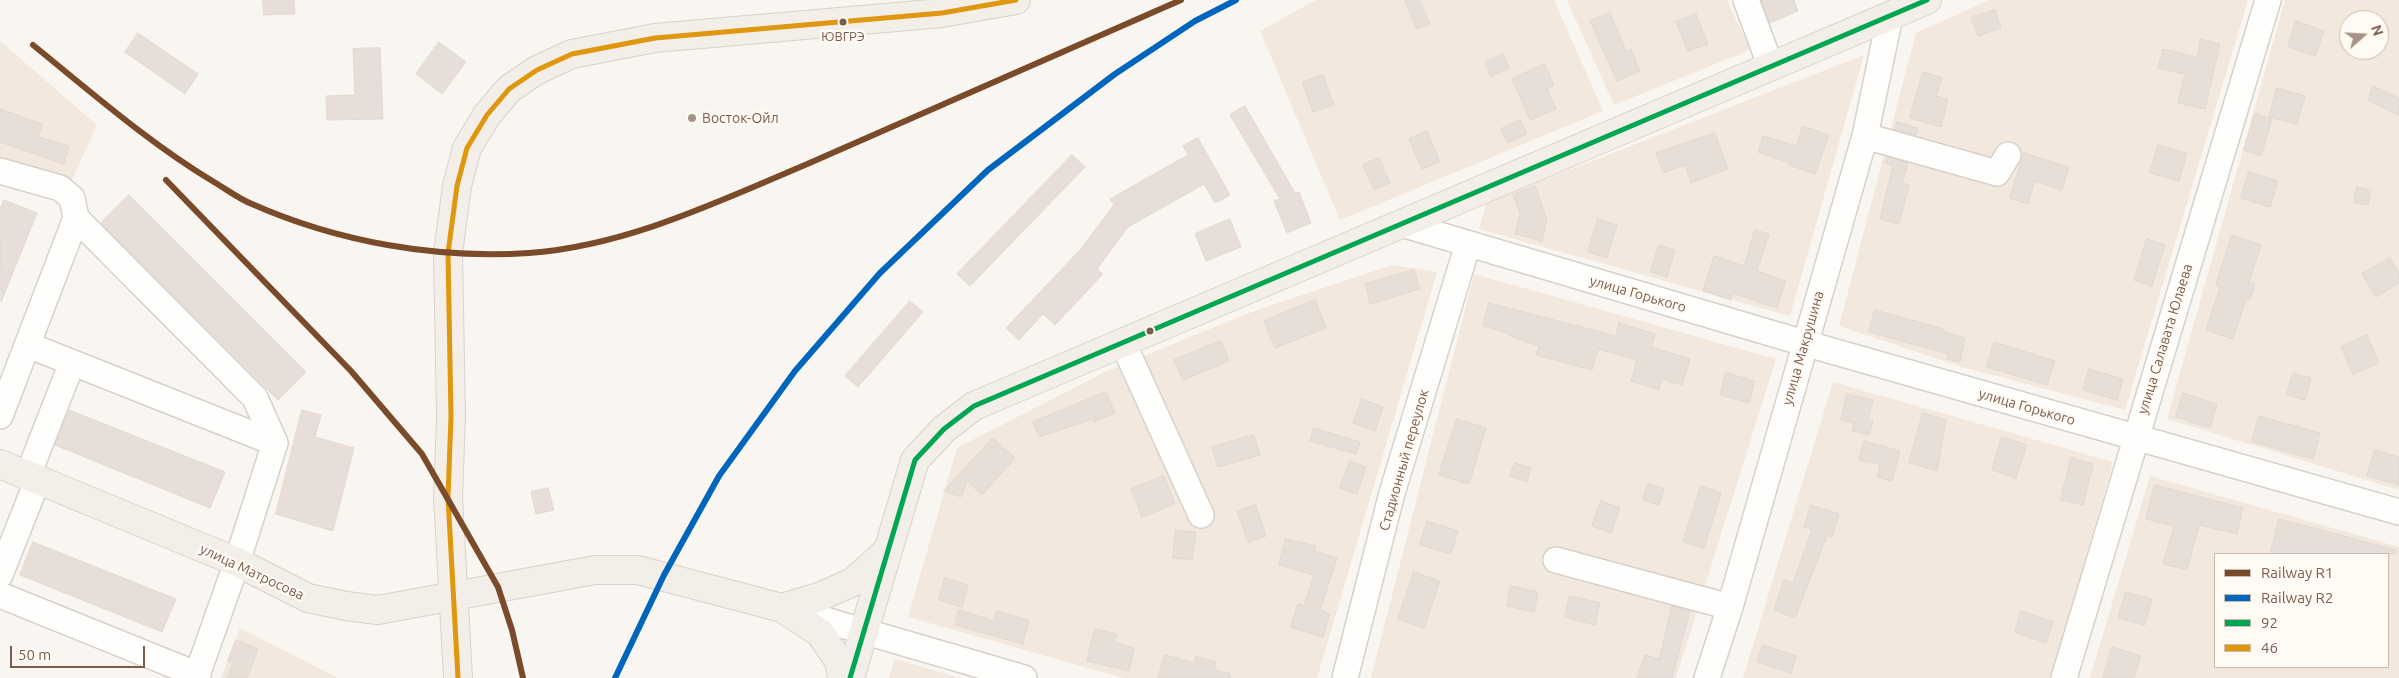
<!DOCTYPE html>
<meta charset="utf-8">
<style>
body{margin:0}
#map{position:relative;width:2399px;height:678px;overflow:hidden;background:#f9f5f0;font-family:Ubuntu,sans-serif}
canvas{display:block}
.legend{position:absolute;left:2214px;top:553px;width:175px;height:115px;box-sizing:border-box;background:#fffaf3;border:1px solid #cabbb1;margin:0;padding:6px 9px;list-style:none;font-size:15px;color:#7a5c4d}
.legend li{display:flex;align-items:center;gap:10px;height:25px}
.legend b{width:25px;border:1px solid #cabbb1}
.north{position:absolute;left:2339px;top:10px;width:50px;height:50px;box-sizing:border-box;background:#fffaf3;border:1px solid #cabbb1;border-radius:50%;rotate:71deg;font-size:14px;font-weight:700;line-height:20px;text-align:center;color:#7a5c4d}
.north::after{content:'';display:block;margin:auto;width:18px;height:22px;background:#a69286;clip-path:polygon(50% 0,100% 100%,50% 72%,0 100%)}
.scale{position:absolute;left:10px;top:646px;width:135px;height:22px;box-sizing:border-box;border:2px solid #7a5c4d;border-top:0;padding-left:6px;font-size:15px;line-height:18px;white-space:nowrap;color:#7a5c4d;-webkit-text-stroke:4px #fffaf3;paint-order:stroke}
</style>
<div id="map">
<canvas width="2399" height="678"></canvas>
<ul class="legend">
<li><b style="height:6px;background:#7a4b2a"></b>Railway R1</li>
<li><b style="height:6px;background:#0065bd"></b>Railway R2</li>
<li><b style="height:6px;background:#00a651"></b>92</li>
<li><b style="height:6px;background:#de970f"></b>46</li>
</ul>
<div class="north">N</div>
<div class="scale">50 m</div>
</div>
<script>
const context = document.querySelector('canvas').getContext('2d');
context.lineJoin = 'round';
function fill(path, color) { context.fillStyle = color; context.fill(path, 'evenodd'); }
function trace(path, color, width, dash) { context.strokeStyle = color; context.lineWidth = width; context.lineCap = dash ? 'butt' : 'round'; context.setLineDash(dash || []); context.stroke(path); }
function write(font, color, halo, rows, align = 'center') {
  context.font = font + ' Ubuntu,sans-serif'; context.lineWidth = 5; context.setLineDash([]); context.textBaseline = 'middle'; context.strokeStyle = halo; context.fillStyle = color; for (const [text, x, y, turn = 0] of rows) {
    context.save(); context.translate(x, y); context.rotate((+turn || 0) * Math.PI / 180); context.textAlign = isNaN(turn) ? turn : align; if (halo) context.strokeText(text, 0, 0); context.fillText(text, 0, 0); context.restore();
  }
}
const residential = new Path2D(`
 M1316 0H1554L1603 111 1340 220 1260 31Z
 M1567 0H1727L1750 50 1614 105Z
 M1989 0H2248L2125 410 1959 366 1839 326 1916 33Z
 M2285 0H2399V490L2167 419ZM2349 20H2379V50H2349Z
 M0 41 97 125 70 184 0 166Z
 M1864 55 1790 316 1479 229 1487 202Z
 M1392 265 1437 272 1317 678H1123L908 617 957 448 1109 370 1254 311Z
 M1474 274 1776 359 1676 678H1371Z
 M1833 382 2113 462 2051 678H1743Z
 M2150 476 2399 547V678H2090ZM2215 554H2388V667H2215Z
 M240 628 336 677V678H221Z
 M895 659 960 678H889Z`);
const building = new Path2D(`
 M263 0H294L295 14 264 15Z
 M1405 0H1420L1430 24 1417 29Z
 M1761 0H1794L1798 11 1770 23Z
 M1995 10 2001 28 1978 36 1971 18Z
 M1610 13 1626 51 1631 49 1640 71 1617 81 1590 21Z
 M1696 14 1708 44 1688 51 1676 22Z
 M2296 21 2324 31 2315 56 2288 47Z
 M138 33 198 74 185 94 125 52Z
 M2201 39 2220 44 2205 109 2178 103 2185 74 2158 68 2163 49 2197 57Z
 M439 42 466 62 442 94 416 74Z
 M380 48 383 119 327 120 326 96 355 95 353 49Z
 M1503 54 1509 68 1491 77 1485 62Z
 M1545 64 1554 86 1547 89 1556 109 1530 120 1512 79Z
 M1923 72 1942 78 1936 96 1948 100 1941 127 1910 118Z
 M1323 75 1334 105 1313 112 1302 82Z
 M2373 86 2399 98V115L2368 100Z
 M2277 88 2305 96 2297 124 2269 117Z
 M1245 106 1295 193 1299 192 1311 223 1287 233 1274 201 1280 199 1230 115Z
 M0 109 42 124 38 137 69 146 64 164 0 142Z
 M2255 114 2272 119 2261 156 2244 150Z
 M1520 120 1527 134 1508 143 1501 129Z
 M1897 122 1918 128 1916 135 1895 130Z
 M1803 126 1829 135 1815 174 1789 165 1790 163 1758 152 1763 136 1796 146Z
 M1427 131 1440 162 1422 169 1409 139Z
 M1715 133 1728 169 1691 183 1685 165 1663 173 1656 153Z
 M1198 138 1230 195 1215 203 1204 184 1128 227 1097 269 1103 274 1055 325 1043 314 1019 340 1006 328 1080 250 1114 205 1110 199 1188 155 1183 146Z
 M2158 145 2187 153 2179 181 2150 173Z
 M2024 153 2069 167 2062 190 2035 181 2028 204 2010 198Z
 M1072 155 1085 167 970 286 957 274Z
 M1888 157 1908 163 1902 183 1909 185 1899 224 1880 219 1893 165 1886 163Z
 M1379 158 1390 183 1374 190 1363 165Z
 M2249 172 2278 181 2270 207 2241 198Z
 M1535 186 1547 220 1542 241 1515 234 1520 214 1513 195Z
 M2357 187 2371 190 2368 205 2354 203Z
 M129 195 306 372 278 400 101 223Z
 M4 200 37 213 1 302 0 209Z
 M1230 219 1241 247 1206 261 1195 234Z
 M1598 219 1617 225 1607 258 1588 252Z
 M1755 230 1769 234 1757 271 1786 281 1777 308 1733 293 1731 300 1703 291 1714 256 1744 266Z
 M2232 235 2261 245 2249 282 2255 284 2250 300 2246 299 2233 339 2206 330 2220 287 2216 285Z
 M2147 239 2165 245 2152 286 2134 280Z
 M1659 245 1675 250 1667 277 1651 272Z
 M2390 258 2399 273V283L2376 297 2362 274Z
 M1414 270 1420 289 1370 304 1365 284Z
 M1315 300 1326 328 1275 348 1264 321Z
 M910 301 923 312 858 387 845 376Z
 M1489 303 1616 336 1619 323 1655 334 1651 347 1690 359 1682 385 1662 379 1659 390 1631 381 1637 360 1598 349 1592 370 1536 355 1539 346 1508 335 1509 333 1483 326Z
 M1875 310 1944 329V332L1965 338 1960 362 1947 359 1948 354 1869 332Z
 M2367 335 2379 363 2353 374 2341 347Z
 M1221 341 1229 361 1183 380 1174 360Z
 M1994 342 2055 361 2047 385 1987 367Z
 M2089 369 2123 379 2117 400 2083 390Z
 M1726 373 1755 381 1749 403 1720 395Z
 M2293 373 2311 378 2305 400 2287 395Z
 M1106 392 1115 413 1094 422 1093 419 1039 437 1033 422Z
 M2183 393 2217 404 2210 428 2176 417Z
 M1847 394 1873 400 1868 420 1873 421 1869 435 1852 431 1854 423 1841 420Z
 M1362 399 1383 407 1375 431 1353 423Z
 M69 410 225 472 210 508 55 445Z
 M302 410 321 415 315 437 354 448 333 531 276 514Z
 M1923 413 1946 420 1937 471 1909 463Z
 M2259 416 2320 433 2313 459 2252 442Z
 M1457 419 1486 428 1469 484 1439 475Z
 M1314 428 1360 442 1356 454 1310 441Z
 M1254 435 1260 455 1218 467 1212 447Z
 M2002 437 2027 445 2016 478 1992 470Z
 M993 438 1015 458 982 495 967 481 961 497 944 491Z
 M1864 441 1900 451 1892 481 1877 477 1880 464 1859 460Z
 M2375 450 2399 457V485L2367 476Z
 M2071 458 2093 464 2083 505 2061 500Z
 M1350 461 1366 467 1357 494 1340 488Z
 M1515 463 1531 468 1527 482 1510 476Z
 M1164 476 1175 504 1142 517 1131 489Z
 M1648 484 1664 488 1659 505 1643 500Z
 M2155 485 2243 508 2237 534 2199 525 2187 570 2163 564 2174 526 2146 519Z
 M1701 486 1721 493 1704 548 1683 542Z
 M548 488 554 510 536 514 531 492Z
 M1601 501 1620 508 1611 533 1592 526Z
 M1256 505 1266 536 1248 542 1237 511Z
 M1811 505 1839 514 1832 537 1827 535 1795 618 1774 610 1784 580 1793 583 1812 530 1804 527Z
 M2279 519 2396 550V554H2280L2271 552Z
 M1427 521 1458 531 1451 554 1420 545Z
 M1176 530 1196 532 1192 560 1173 558Z
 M1286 539 1316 546 1314 551 1337 558 1320 610 1330 614 1323 637 1290 627 1298 604 1304 606 1314 575 1279 565Z
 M33 542 176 599 162 632 20 575Z
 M1414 572 1440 581 1424 628 1398 619Z
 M945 578 968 585 962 607 939 600Z
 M1511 586 1538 592 1534 612 1507 606Z
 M2126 592 2152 599 2145 625 2118 618Z
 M1570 596 1600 603 1595 625 1565 617Z
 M1672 606 1690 611 1672 678H1637L1645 655 1659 659Z
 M959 610 994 621 996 611 1029 620 1023 644 955 625Z
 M2021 611 2053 622 2046 643 2015 632Z
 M1095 629 1117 634 1115 643 1134 648 1129 671 1087 661Z
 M236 640 258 649 247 678H227L233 663 228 661Z
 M1763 645 1796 656 1791 673 1757 662Z
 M2112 647 2141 656 2134 678H2103Z
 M1165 655 1194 663 1196 656 1216 662 1214 669 1230 674V678H1158Z`);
const minor = new Path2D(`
 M1746 0 1771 67
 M1865 136 1997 173 2008 155
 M0 171 60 188 72 198 76 218
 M1402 224 1804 343 2399 512
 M1123 343 1201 515
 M28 345 275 443
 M0 416 76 218 255 398 275 443 237 562 196 678
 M28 475 72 363
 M1556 560 1730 607
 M0 575 38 479
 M0 595 198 675
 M794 611 1024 678
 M1345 678 1392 493 1468 244
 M1707 678 1730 607 1865 136 1890 16
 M2064 678 2268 0`);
const major = new Path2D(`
 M0 464 237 562 308 598 346 606 378 610 595 570H638L782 608 820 633 839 661 842 678
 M782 608 819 597 853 582 886 552
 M458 678 448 497 451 417 448 253 457 186 467 148 487 115 509 89 537 70 572 54 655 38 942 13 1016 0
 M850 678 915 460 944 429 974 406 1927 0`);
const bus1 = new Path2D(`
 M850 678 915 460 944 429 974 406 1927 0`);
const bus2 = new Path2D(`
 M458 678 448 497 451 417 448 253 457 186 467 148 487 115 509 89 537 70 572 54 655 38 942 13 1016 0`);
const rail1 = new Path2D(`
 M33 45C91 92 149 143 214 182 226 189 239 199 252 204 338 242 435 259 529 253 626 246 717 202 805 165 931 111 1055 54 1181 0
 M166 180 351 371 422 454 498 587 512 630 523 678`);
const rail2 = new Path2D(`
 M615 678 664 575 719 476 795 371 880 273 988 170 1115 74 1195 21 1236 0`);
const markers = [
 [843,22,4.5,"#7a5c4d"],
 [692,118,5,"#a69286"],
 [1150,331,4.5,"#7a5c4d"]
];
const busNames = [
 ["ЮВГРЭ",843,37]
];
const poiNames = [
 ["Восток-Ойл",702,118]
];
const streetNames = [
 ["улица Горького",1638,294,16],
 ["улица Салавата Юлаева",2165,339,-73],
 ["улица Макрушина",1803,348,-74],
 ["улица Горького",2027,407,16],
 ["Стадионный переулок",1404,460,-74],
 ["улица Матросова",252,572,25]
];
fill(residential, '#f2e8de');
fill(building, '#e6ded7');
trace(building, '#e2d8d2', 1);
trace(minor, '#d7d1cb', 28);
trace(major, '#dad1cc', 30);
trace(minor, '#fefefd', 25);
trace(major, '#f3eee8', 28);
trace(bus1, '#00a651', 5);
trace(bus2, '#de970f', 5);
trace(rail1, '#7a4b2a', 6);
trace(rail2, '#0065bd', 6);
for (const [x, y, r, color] of markers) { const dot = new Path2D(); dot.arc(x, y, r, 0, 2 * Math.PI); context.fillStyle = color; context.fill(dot); trace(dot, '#fffaf3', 2); }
write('13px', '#7a5c4d', '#fffaf3', busNames);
write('14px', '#7a5c4d', '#fffaf3', poiNames, 'left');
write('14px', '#7a5c4d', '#fffaf3', streetNames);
</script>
